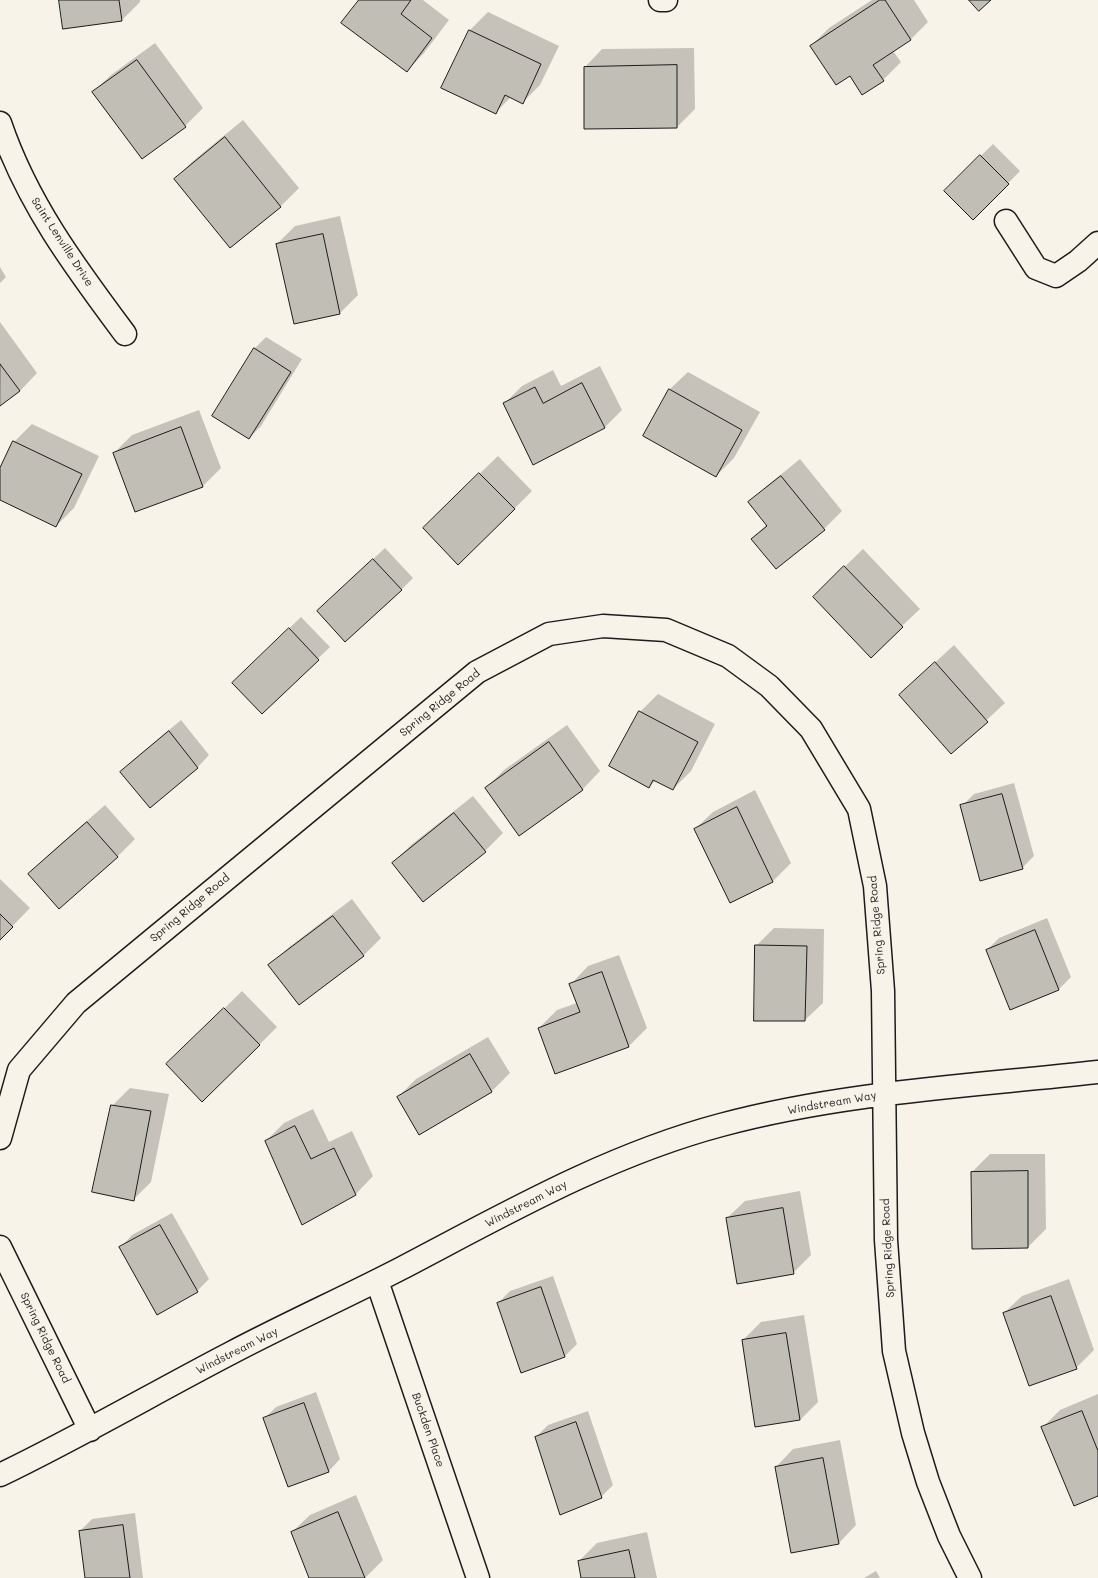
<!DOCTYPE html>
<style>
body{margin:0}
canvas{display:block;background:#f7f3e8}
</style>
<canvas width="1098" height="1578"></canvas>
<script>
const context = document.querySelector('canvas').getContext('2d');
context.lineJoin = 'round';
function fill(path, color) { context.fillStyle = color; context.fill(path, 'evenodd'); }
function trace(path, color, width, dash) { context.strokeStyle = color; context.lineWidth = width; context.lineCap = dash ? 'butt' : 'round'; context.setLineDash(dash || []); context.stroke(path); }
function write(font, color, halo, rows, align = 'center') {
  context.font = font + ' Mali,sans-serif'; context.lineWidth = 3.5; context.setLineDash([]); context.textBaseline = 'middle'; context.strokeStyle = halo; context.fillStyle = color; for (const [text, x, y, turn = 0] of rows) {
    context.save(); context.translate(x, y); context.rotate((+turn || 0) * Math.PI / 180); context.textAlign = isNaN(turn) ? turn : align; if (halo) context.strokeText(text, 0, 0); context.fillText(text, 0, 0); context.restore();
  }
}
const shadow = new Path2D(`
 M60 0H140V2L122 20 64 28Z
 M360 0H423L449 20 424 53 407 71Z
 M872 0H914L928 22 910 40 893 51 901 62 883 80 850 75 811 46 829 28Z
 M488 12 559 46 540 85 522 103 511 97 495 113 443 87 470 30Z
 M155 43 203 108 185 126 142 158 93 92 111 75Z
 M694 48 695 109 677 127 585 67 602 49Z
 M243 120 299 188 281 206 230 247 175 179 193 161Z
 M993 144 1020 171 973 219 945 191Z
 M340 216 358 295 340 313 277 244 295 226Z
 M0 267 6 277 0 283Z
 M0 322 37 373 20 391 0 405Z
 M266 337 302 359 261 426 249 438 254 349Z
 M600 366 622 410 604 428 504 404 522 386 553 370 561 386Z
 M688 372 760 412 734 458 716 476 644 435 670 389Z
 M199 410 221 468 203 486 136 511 114 453 132 435Z
 M32 424 99 456 74 508 56 526 0 499V470L14 442Z
 M498 456 532 491 514 509 442 510Z
 M800 459 842 511 824 529 776 568 752 539 767 524 750 502 768 485Z
 M385 548 413 578 401 590 330 599Z
 M863 549 920 609 902 626 832 579Z
 M301 617 330 647 262 713 245 671Z
 M954 645 1005 703 951 753 900 695Z
 M658 694 715 724 691 771 673 789 656 780 649 787 640 712Z
 M181 720 209 755 198 767 150 807 121 772 133 760Z
 M567 725 600 771 583 789 519 834 486 788 504 770Z
 M1014 783 1034 856 1022 868 962 806 974 794Z
 M755 790 791 863 773 881 731 902 695 829 713 812Z
 M473 796 503 833 485 851 393 863 411 845Z
 M105 805 135 839 117 857 29 874 47 856Z
 M0 879 30 908 0 939Z
 M352 899 381 938 363 956 270 965 288 948Z
 M1047 918 1071 977 1059 989 987 950 999 938Z
 M774 928 824 929 823 1003 805 1020 756 946Z
 M619 955 647 1028 629 1046 556 1073 539 1028 557 1010 577 1003 571 984 588 966Z
 M242 991 277 1027 259 1045 185 1047Z
 M488 1037 510 1073 492 1091 420 1134 398 1097 416 1079Z
 M130 1088 169 1094 151 1182 133 1200 112 1106Z
 M313 1109 329 1142 352 1131 373 1176 356 1194 266 1141 284 1123Z
 M990 1154H1045L1046 1229 1028 1247 972 1172Z
 M800 1191 811 1255 793 1273 727 1218 745 1201Z
 M172 1213 209 1279 197 1291 121 1247 132 1235Z
 M553 1276 577 1344 565 1356 498 1303 510 1291Z
 M1069 1279 1094 1350 1076 1368 1004 1313 1022 1296Z
 M804 1315 818 1402 800 1420 743 1340 761 1322Z
 M316 1392 340 1459 328 1472 264 1419 276 1407Z
 M1098 1394V1495L1042 1428 1060 1410Z
 M588 1411 613 1485 601 1497 536 1437 548 1425Z
 M840 1440 856 1525 839 1543 776 1467 793 1449Z
 M356 1495 383 1560 365 1578H310L292 1532 310 1515Z
 M135 1513 143 1578H86L80 1531 92 1519Z
 M647 1532 657 1578H582L579 1561 597 1543Z
 M876 1571 880 1578H864Z`);
const building = new Path2D(`
 M59 0H119L122 21 63 29Z
 M359 0H411L401 14 432 38 407 72 341 23Z
 M880 0H885L911 40 873 65 884 81 862 95 850 76 836 85 810 46Z
 M969 0H991L979 11Z
 M469 30 541 64 523 104 505 95 496 114 441 88Z
 M137 60 186 127 142 159 92 92Z
 M677 65V128L584 129V67Z
 M225 137 281 207 230 248 174 179Z
 M980 155 1009 184 973 220 944 191Z
 M323 234 340 314 294 324 276 244Z
 M254 348 291 372 249 439 212 416Z
 M0 364 20 391 0 406Z
 M582 383 605 428 533 465 503 403 535 387 543 403Z
 M669 389 742 430 716 477 643 436Z
 M181 427 203 487 135 512 113 453Z
 M13 441 82 474 56 527 0 500V468Z
 M479 473 515 509 458 565 423 528Z
 M781 476 825 530 776 569 751 539 767 526 748 502Z
 M373 559 402 590 345 642 317 611Z
 M844 566 903 627 871 658 813 597Z
 M289 628 319 660 262 714 232 683Z
 M935 662 988 722 951 754 899 695Z
 M639 711 698 742 673 790 653 780 649 788 609 766Z
 M169 731 198 768 150 808 120 772Z
 M549 742 583 790 519 836 485 788Z
 M1002 794 1023 869 980 881 960 805Z
 M737 807 773 882 730 903 694 829Z
 M454 813 486 852 423 902 392 863Z
 M87 822 118 857 59 909 28 874Z
 M0 914 13 927 0 940Z
 M333 916 364 956 299 1005 268 965Z
 M1035 930 1059 990 1010 1010 986 950Z
 M755 945 807 946 805 1021H754Z
 M602 972 629 1047 555 1074 538 1028 580 1012 569 984Z
 M224 1008 260 1045 202 1102 166 1064Z
 M470 1054 492 1092 419 1135 397 1097Z
 M111 1105 151 1111 134 1201 92 1192Z
 M295 1126 311 1159 334 1148 356 1195 302 1225 265 1141Z
 M1028 1171V1248L972 1249 971 1172Z
 M783 1208 794 1274 737 1284 726 1218Z
 M160 1225 198 1292 157 1315 119 1247Z
 M541 1287 565 1357 521 1373 497 1303Z
 M1051 1296 1077 1369 1029 1386 1003 1313Z
 M786 1333 800 1420 755 1427 742 1340Z
 M304 1403 329 1472 288 1487 263 1418Z
 M1082 1411 1098 1451V1496L1074 1506 1041 1427Z
 M576 1422 602 1498 560 1515 535 1437Z
 M823 1458 839 1544 791 1553 775 1467Z
 M338 1512 365 1578H309L291 1532Z
 M123 1525 130 1578H85L79 1531Z
 M629 1550 635 1578H581L578 1561Z`);
const minor = new Path2D(`
 M660 0H666
 M0 123C27 203 75 267 125 334
 M1006 221 1036 268 1056 276 1078 261 1098 243
 M0 1138 19 1070 76 1003 477 672 549 634 603 626 666 630 728 656 769 686 811 729 859 809 875 886 883 991 886 1240 894 1351 913 1433 928 1482 949 1536 970 1578
 M0 1247 90 1430
 M377 1281 478 1578
 M0 1475C79 1437 154 1393 231 1353 288 1323 346 1297 402 1268 505 1214 608 1155 721 1125 844 1092 972 1086 1098 1072`);
const streetNames = [
 ["Saint Lenville Drive",62,242,57],
 ["Spring Ridge Road",440,703,-39],
 ["Spring Ridge Road",190,908,-40],
 ["Spring Ridge Road",877,925,-95],
 ["Windstream Way",832,1103,-10],
 ["Windstream Way",526,1204,-27],
 ["Spring Ridge Road",888,1248,-93],
 ["Spring Ridge Road",45,1338,64],
 ["Windstream Way",237,1351,-27],
 ["Buckden Place",428,1430,71]
];
fill(shadow, '#0003');
fill(building, '#c0beb5');
trace(building, '#1c1c1c', 1);
trace(minor, '#1c1c1c', 25);
trace(minor, '#f7f3e8', 22);
write('11px', '#1c1c1c', '#f7f3e8', streetNames);
</script>
